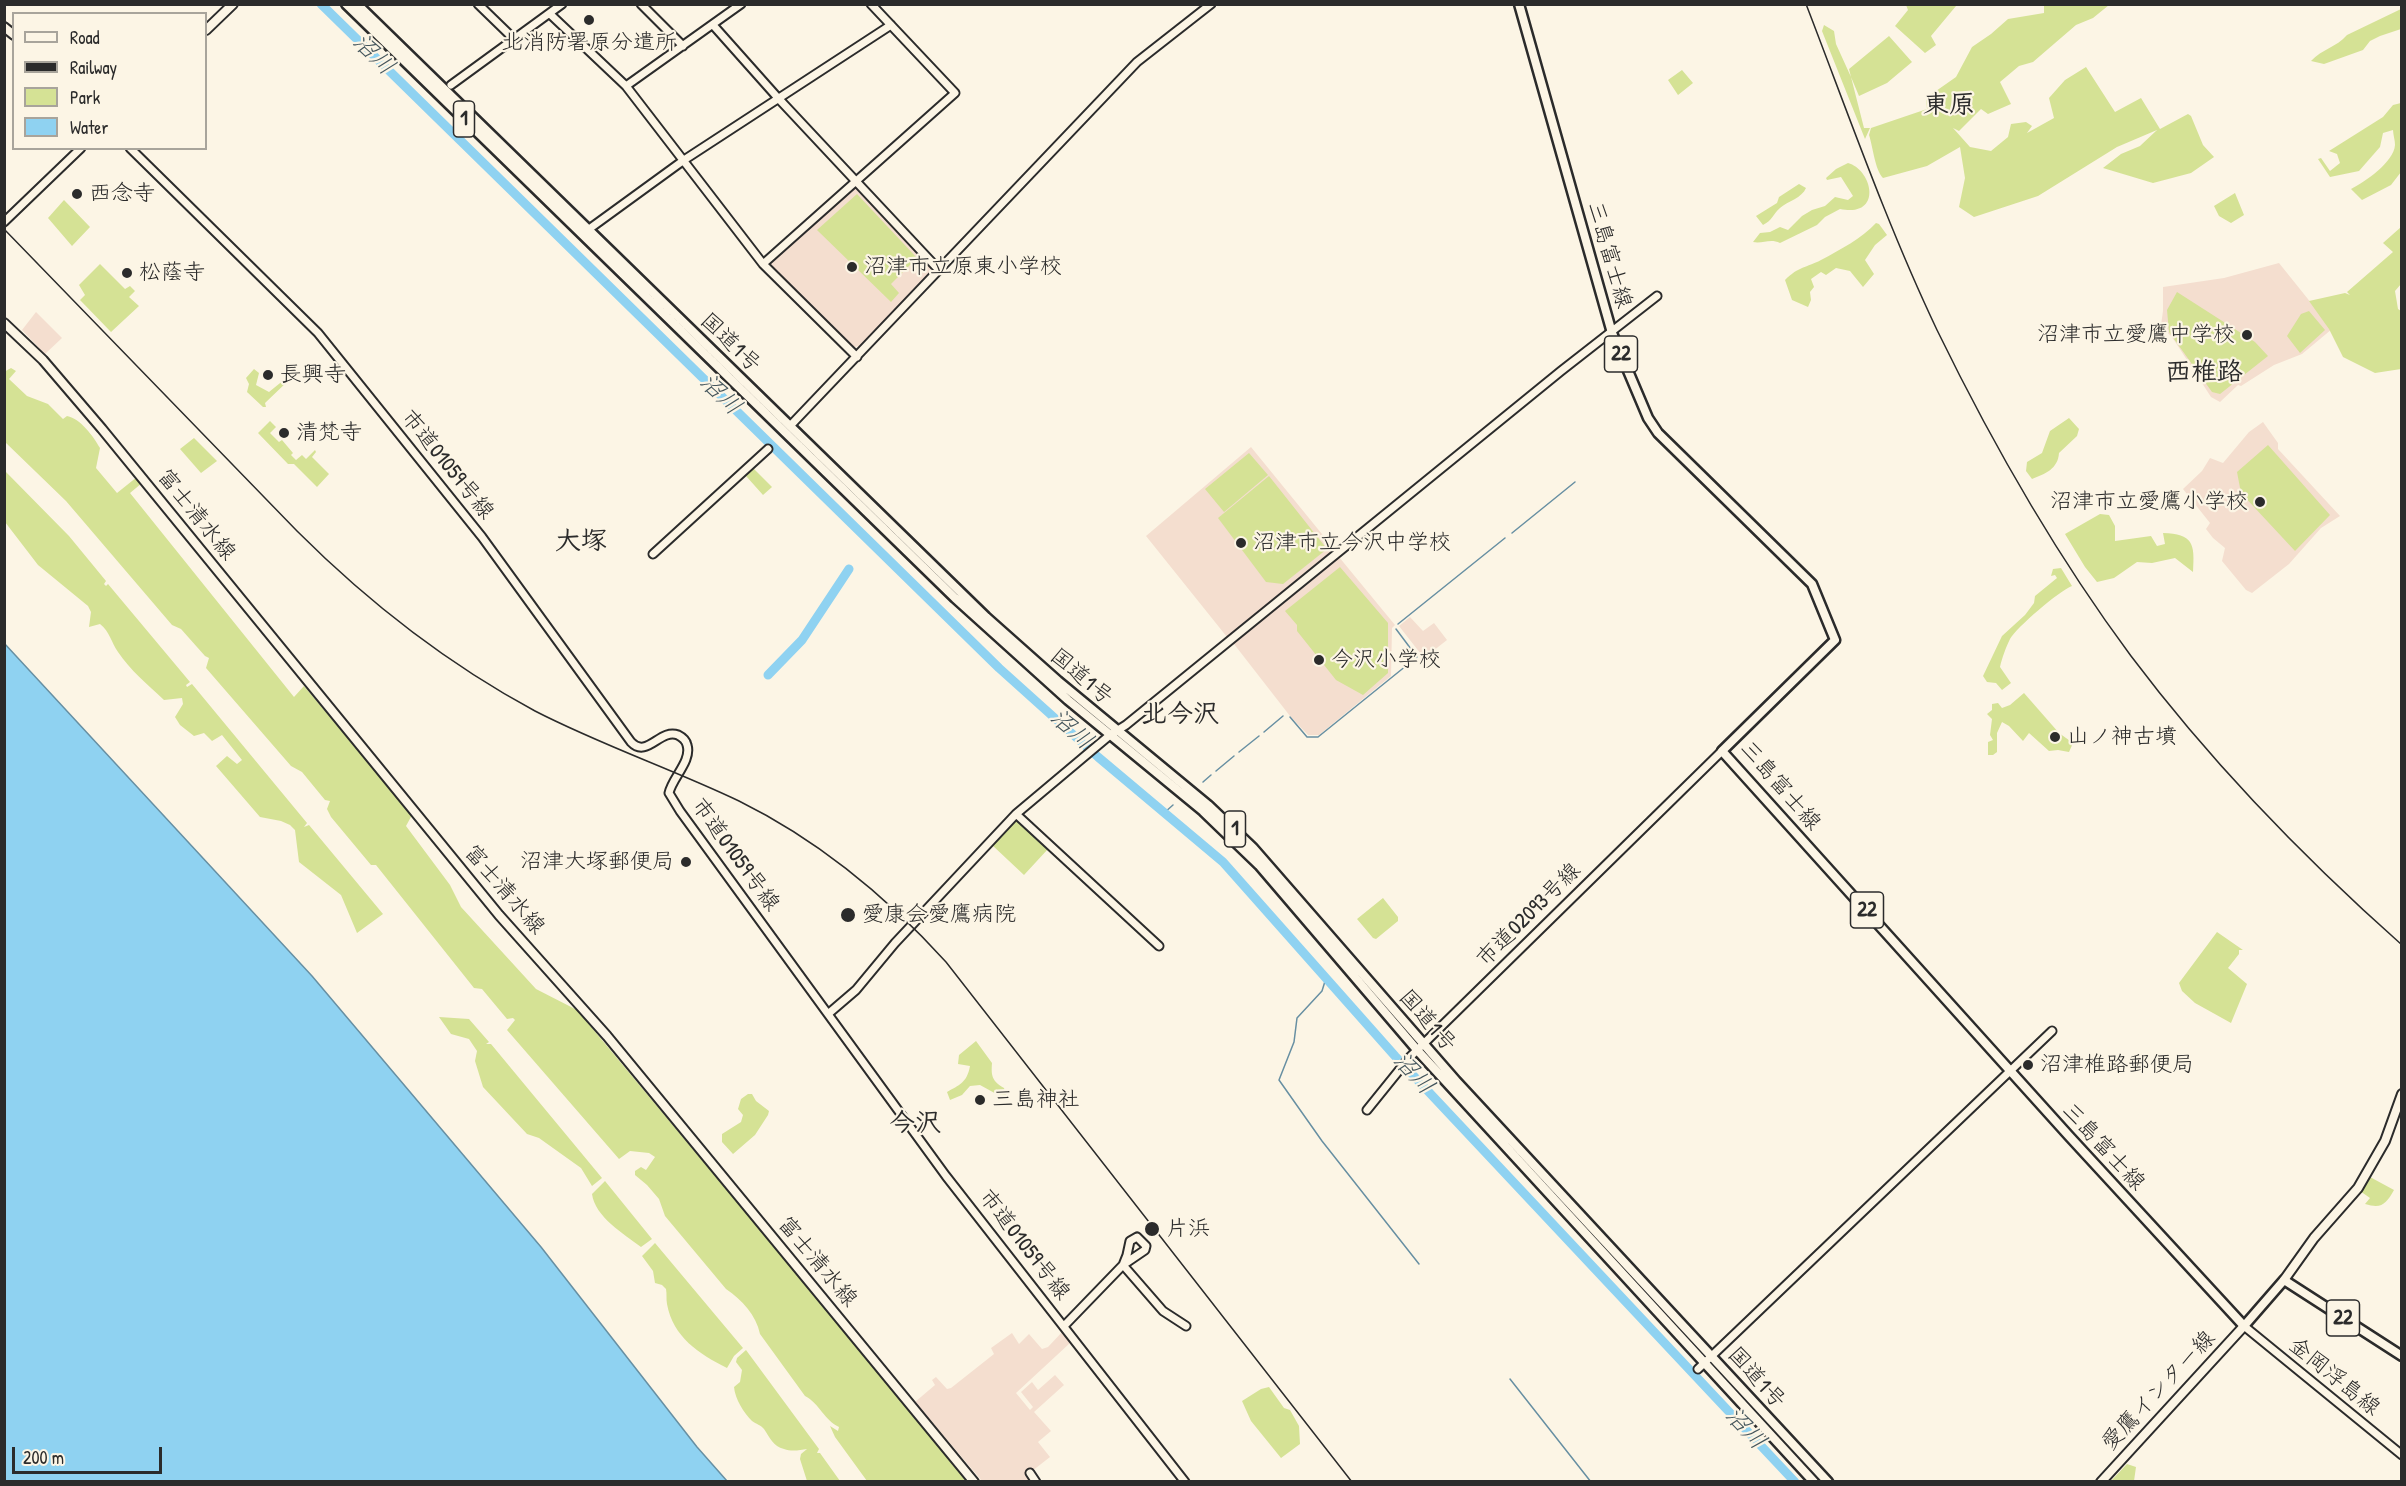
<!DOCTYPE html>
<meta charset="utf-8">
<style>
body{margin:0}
#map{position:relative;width:2406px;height:1486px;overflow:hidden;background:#fcf5e5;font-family:"Patrick Hand",sans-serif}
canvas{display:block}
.frame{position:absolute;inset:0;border:6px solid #2b2b2b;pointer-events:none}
.legend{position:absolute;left:12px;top:12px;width:195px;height:138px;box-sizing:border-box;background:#fcf5e5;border:2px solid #a8a49b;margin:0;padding:8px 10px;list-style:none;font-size:18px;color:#2b2b2b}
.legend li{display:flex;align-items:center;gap:12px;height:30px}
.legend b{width:30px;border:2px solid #a8a49b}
.scale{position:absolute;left:12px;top:1447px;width:150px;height:27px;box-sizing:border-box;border:3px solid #2b2b2b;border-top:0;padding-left:8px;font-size:18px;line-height:21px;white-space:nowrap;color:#2b2b2b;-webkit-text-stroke:4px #fcf5e5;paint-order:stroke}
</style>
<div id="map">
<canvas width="2406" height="1486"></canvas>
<div class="frame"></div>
<ul class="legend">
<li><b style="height:8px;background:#fcf5e5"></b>Road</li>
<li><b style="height:8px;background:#2b2b2b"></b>Railway</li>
<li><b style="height:16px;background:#d5e295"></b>Park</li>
<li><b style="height:16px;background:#8fd2f1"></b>Water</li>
</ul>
<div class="scale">200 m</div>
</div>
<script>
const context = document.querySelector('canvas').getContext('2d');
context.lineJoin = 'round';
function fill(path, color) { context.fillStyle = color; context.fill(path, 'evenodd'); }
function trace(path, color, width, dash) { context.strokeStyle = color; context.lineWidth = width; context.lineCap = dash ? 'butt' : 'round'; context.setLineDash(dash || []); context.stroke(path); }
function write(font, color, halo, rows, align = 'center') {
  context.font = font + ' "Patrick Hand","Klee One",sans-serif'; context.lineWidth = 4.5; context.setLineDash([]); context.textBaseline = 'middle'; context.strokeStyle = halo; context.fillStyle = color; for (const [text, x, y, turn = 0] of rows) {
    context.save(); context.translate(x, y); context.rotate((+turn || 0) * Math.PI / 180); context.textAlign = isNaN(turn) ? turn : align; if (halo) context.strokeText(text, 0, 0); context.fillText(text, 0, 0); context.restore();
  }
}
const built = new Path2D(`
 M858 186 933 269 860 346 854 347 771 265V261Z
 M2279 263 2332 329 2302 354 2274 365 2241 386 2238 385 2220 402 2211 397 2174 340 2161 325 2163 311V287L2224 278Z
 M36 312 62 338 45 354 22 330Z
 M2263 422 2278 443V449L2340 516 2321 528 2289 564 2252 593 2246 590 2222 561 2225 548 2213 538 2206 529 2210 523 2183 489 2202 471 2210 458 2223 463 2249 432Z
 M1251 447 1335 550 1227 637 1146 536Z
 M1339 557 1395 625 1392 628 1391 676 1319 735H1308L1290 716 1234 644 1235 641Z
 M1410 617 1423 631 1434 623 1447 640 1424 658 1399 626Z
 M1064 1330 1071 1340 1070 1343 1016 1393 1030 1410 1033 1407 1021 1392 1032 1382 1038 1390 1055 1375 1064 1385 1034 1412 1051 1431 1038 1442 1050 1457 1027 1475 1030 1481H982L915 1402 935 1385 932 1380 936 1377 947 1389 951 1388 994 1354 991 1348 1012 1333 1019 1344 1029 1334 1042 1349 1048 1347Z`);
const green = new Path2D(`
 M1955 5 1956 6 1931 36 1936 45 1925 53 1895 26 1908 10 1906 5Z
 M2044 5H2109L2093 18 2076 25 2033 62 2019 66 2000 82 2011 104 1988 114 1981 109 1959 131 1953 128 1970 147 1991 151 2008 137 2011 124 2026 122 2032 126 2027 133 2054 118 2049 98 2065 80 2086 67 2115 112 2141 98 2160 129 2188 114 2191 116 2203 145 2214 157 2191 173 2153 183 2103 168 2121 154 2140 146 2157 130 2117 147 2038 196 1974 217 1959 207 1965 178 1960 147 1927 166 1883 178C1875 170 1873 147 1869 135L1871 128 1927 109 1926 98 1956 77 1972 47 1991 34 2008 19 2044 13Z
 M2401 9V29L2380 36 2370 41 2363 50 2324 64 2311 61C2322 49 2337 47 2347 35Z
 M1824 25 1834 31 1836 44 1851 77 1849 69 1889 36 1912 62 1887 83 1859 96 1851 77 1864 128H1870L1865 139 1822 31Z
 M1682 70 1693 83 1678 95 1668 80Z
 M2401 103V172L2391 185 2362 200 2351 189C2365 182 2394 162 2395 145 2395 140 2393 134 2393 130L2383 133 2380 147 2359 171 2330 177 2318 159 2321 158 2330 171 2340 163 2337 154 2329 151 2383 117 2393 105Z
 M1848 163C1873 170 1883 218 1840 209L1825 217 1817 225 1780 243C1770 238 1763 244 1753 242L1760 233 1770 232 1780 227 1788 230 1802 216 1812 210 1825 206 1835 197 1848 200 1853 196 1841 177 1827 180 1826 178 1836 169Z
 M1799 184 1806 188C1802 198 1788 201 1780 208 1772 215 1773 220 1763 225L1756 216 1777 203 1779 197Z
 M2235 193 2244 215 2231 223 2219 216 2214 206Z
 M857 194 917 258 891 284 899 293 891 302 817 230Z
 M64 200 90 227 72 246 48 218Z
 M1876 223 1879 224 1887 235 1875 245 1865 260 1874 274 1863 287 1850 271 1836 268 1826 275 1821 272 1811 279 1814 287 1810 292 1811 300 1808 307 1792 300 1785 280C1799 266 1806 268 1821 260 1840 250 1862 238 1876 223Z
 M2401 227V284L2395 291 2398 309 2401 311V369L2375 373 2343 357 2329 329 2309 301 2345 293 2350 295 2347 292 2393 252 2383 243Z
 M100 264 125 289 130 286 135 291 129 297 139 306 111 332 80 300 85 295 79 285Z
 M2177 292 2255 342 2268 356 2220 394 2212 392 2169 332 2167 310Z
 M2309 311 2325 330 2300 353 2287 336 2301 314Z
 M11 368 16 371 9 379 27 396 48 404 63 419 67 416C81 419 93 436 100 448L96 468 117 493 137 477 142 483 130 493 294 697 304 686 412 815 406 826 450 885 461 907 536 989 577 1010 969 1481H867L835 1437 830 1426 838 1431 839 1427C824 1420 820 1404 805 1396L760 1334C756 1315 742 1300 726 1289L665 1216 659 1199 647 1185 635 1175V1171L641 1167 646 1170 655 1157 649 1153 630 1151 619 1159 507 1030 515 1020 513 1018 507 1019 482 989 474 988 376 865H371L331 817 327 809 330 801 325 800 302 772 291 766 206 668 209 658 205 656 181 629 172 625 66 501 5 442 4 372Z
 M254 369 259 373 256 385 269 392 285 379 288 381 265 403 266 407H263L247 392 249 384 246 378Z
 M2069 418 2079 429 2077 436 2059 453C2058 469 2045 474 2032 479L2026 471 2027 462 2042 453 2050 431Z
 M270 421 276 427 270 433 279 442 282 440 293 453 291 455 296 460 302 455 306 459 315 450 316 452 312 457 329 474 317 487 294 464H288L258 433Z
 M194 438 217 461 201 473 180 449Z
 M2268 445 2330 515 2295 551 2241 493 2237 472Z
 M1249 453 1268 475 1224 512 1205 489Z
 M753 468 772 487 763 495 746 476Z
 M5 471 69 536 106 581 104 584 106 586 108 584 190 682 186 685 187 687 192 684 307 823 304 827 309 825 383 914 357 933 341 895 299 862 295 830 290 825 281 821 260 817 216 766 227 756 237 764 242 760 222 735 212 741 204 733 194 736 180 725 175 717 183 704 182 698 164 700C147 684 130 670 118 652 111 642 110 632 100 624L89 627 91 612 88 606 38 565 5 522Z
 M1269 476 1327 549 1283 584 1266 582 1218 518Z
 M2100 514 2109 515 2115 526V541L2151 536 2157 546 2165 544 2163 533C2193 534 2195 543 2193 572L2175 558 2152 563 2137 562 2114 578 2097 582 2085 567 2065 534Z
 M1340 567 1388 623V673L1363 695 1336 680 1297 631V625L1285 611Z
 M2061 568 2072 586C2059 591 2017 627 2010 639 2006 647 2002 658 2000 667L2011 683 2002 690 1996 683 1987 682 1983 676 2002 636 2025 615 2034 603 2035 596 2057 578 2055 575 2051 576 2053 569Z
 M2024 693 2059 733 2073 743 2069 752 2058 750 2049 751 2029 733 2023 741 2009 726 2002 722 1997 733V752L1993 755H1988V742L1993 740 1990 735 1992 719 1987 714 1992 710V704L1998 703 2002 708 2010 705Z
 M1013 820H1017L1048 849 1024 875 992 845V842Z
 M1383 898 1398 917V921L1376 939 1373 938 1357 919Z
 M2217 932 2243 950H2239V954L2228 968 2247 984 2231 1023 2195 1003 2182 991 2179 983Z
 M439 1017 469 1019 489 1042 486 1044H491L602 1178 592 1186 581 1168 539 1138 527 1134 483 1087 475 1061 477 1051 469 1039 451 1034Z
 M976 1041 992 1063C991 1076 992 1081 1004 1088L1006 1095 1000 1096 980 1085 970 1086 962 1095 950 1100 947 1092C959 1085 967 1083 970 1066L958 1064 959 1055Z
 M748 1094H752L756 1101 769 1111 768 1115 755 1135 733 1154 722 1142V1134L741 1122 743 1115 738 1109 741 1099Z
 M2370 1177 2394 1190C2386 1204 2382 1209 2365 1204L2370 1198 2360 1191Z
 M605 1181 652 1239 641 1247C624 1234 595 1217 592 1194Z
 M655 1243 743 1348 734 1356 727 1368C699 1354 673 1337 667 1304 666 1299 667 1294 666 1289L662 1285 655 1283 653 1271 642 1256Z
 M746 1350 819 1449 817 1453H820L840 1481H807L800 1459 801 1454 807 1449C800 1450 792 1452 784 1449 773 1446 770 1438 764 1429 761 1425 756 1424 752 1421 744 1413 735 1399 734 1387L740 1382 742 1370 736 1362 737 1358Z
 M1269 1387 1284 1408 1290 1410 1299 1426 1300 1444 1281 1458 1251 1421 1242 1401 1261 1389Z
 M2127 1464 2136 1467 2134 1481H2111Z`);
const water = new Path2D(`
 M4 643 312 976 541 1247 697 1447 727 1481H5Z`);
const stream = new Path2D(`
 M1512 533 1575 482
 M1398 624 1505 538
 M1290 717 1307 737H1318L1417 657 1396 629
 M1264 732 1283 716
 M1239 752 1259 736
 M1216 771 1234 756
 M1203 782 1211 775
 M1164 813 1173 805
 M1326 978 1322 991 1297 1018 1294 1042 1279 1080 1322 1141 1419 1264
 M1510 1379 1591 1482`);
const river = new Path2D(`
 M321 4 999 668 1098 757 1223 862 1395 1056 1795 1482
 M768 675 802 640 849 569`);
const tertiary = new Path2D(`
 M478 4 514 39
 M641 4 683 46
 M550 14 626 86 763 264 857 357
 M713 25 778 98 939 270
 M451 85 562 4
 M626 86 741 4
 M130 148 318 333 482 537 631 742C647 759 660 728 678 735 682 737 686 740 687 745 692 761 672 778 669 793L680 811 946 1176 1185 1482
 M4 222 81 148
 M585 232 684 160 891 25
 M763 264 955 93 871 4
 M790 426 1137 62 1211 4
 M653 554 768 449
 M1016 814 1159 946
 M828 1014 856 990 895 943 1016 814 1110 735 1126 725 1561 371 1657 296
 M1367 1110 1409 1058 1722 751
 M1123 1265 1163 1311 1186 1326
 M1064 1326 1123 1265 1145 1250 1146 1246 1137 1237 1130 1241 1127 1255 1123 1265
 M2244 1326 2402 1455
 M1698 1369 2052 1031
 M1030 1473 1036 1482`);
const secondary = new Path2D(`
 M4 27 14 35
 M206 30 233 4
 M4 323 43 360 102 429 499 915 607 1036 974 1482
 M2284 1280 2314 1238 2358 1188 2385 1141 2402 1094
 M2101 1482 2244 1326`);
const primary = new Path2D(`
 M1519 4 1612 333 1648 418 1658 433 1812 584 1835 640 1722 751 2069 1136 2244 1326 2284 1280 2402 1356`);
const trunk = new Path2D(`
 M346 4 955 598 1068 700 1203 811 1259 865 1418 1051 1814 1482
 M357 4 986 617 1058 681 1208 805 1253 848 1456 1081 1828 1482`);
const rail = new Path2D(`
 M1806 4C1848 113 1887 225 1937 330 1992 443 2056 555 2131 656 2210 761 2304 858 2402 945
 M4 229 297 531C368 602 446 663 535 711 601 745 672 769 739 801 818 840 887 897 946 962L1352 1482`);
const markers = [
 [589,20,6,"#2b2b2b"],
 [77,194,6,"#2b2b2b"],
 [852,267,6,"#2b2b2b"],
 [127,273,6,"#2b2b2b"],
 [2247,335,6,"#2b2b2b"],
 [268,375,6,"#2b2b2b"],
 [284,433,6,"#2b2b2b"],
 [2260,502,6,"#2b2b2b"],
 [1241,543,6,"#2b2b2b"],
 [1319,660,6,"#2b2b2b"],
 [2055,737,6,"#2b2b2b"],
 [686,862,6,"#2b2b2b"],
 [848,915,8,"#2b2b2b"],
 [2028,1065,6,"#2b2b2b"],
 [980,1100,6,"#2b2b2b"],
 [1152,1229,8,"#2b2b2b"]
];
const shields = [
 [464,119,21],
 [1621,354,33],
 [1235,829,21],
 [1867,910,33],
 [2343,1318,33]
];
const shieldNames = [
 ["1",464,119],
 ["22",1621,354],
 ["1",1235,829],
 ["22",1867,910],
 ["22",2343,1318]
];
const poiNames = [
 ["北消防署原分遣所",589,43,"center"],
 ["西念寺",89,194],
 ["沼津市立原東小学校",864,267],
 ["松蔭寺",139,273],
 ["沼津市立愛鷹中学校",2235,335,"right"],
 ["長興寺",280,375],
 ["清梵寺",296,433],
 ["沼津市立愛鷹小学校",2248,502,"right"],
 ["沼津市立今沢中学校",1253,543],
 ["今沢小学校",1331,660],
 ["山ノ神古墳",2067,737],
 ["沼津大塚郵便局",674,862,"right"],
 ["愛康会愛鷹病院",862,915],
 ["沼津椎路郵便局",2040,1065],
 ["三島神社",992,1100],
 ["片浜",1166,1229]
];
const streetNames = [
 ["三島富士線",1609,255,74],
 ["国道1号",730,343,44],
 ["市道01059号線",447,465,51],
 ["富士清水線",196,515,51],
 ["国道1号",1081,677,40],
 ["三島富士線",1780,786,49],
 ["市道01059号線",735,855,54],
 ["富士清水線",504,890,49],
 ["市道02093号線",1529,915,-45],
 ["国道1号",1427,1021,49],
 ["三島富士線",2103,1147,47],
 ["市道01059号線",1024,1245,52],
 ["富士清水線",817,1262,50],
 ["金岡浮島線",2334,1377,39],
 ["国道1号",1756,1378,48],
 ["愛鷹インター線",2159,1391,-47]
];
const waterNames = [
 ["沼川",373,55,44],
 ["沼川",720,395,44],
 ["沼川",1071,730,41],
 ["沼川",1413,1074,47],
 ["沼川",1745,1429,47]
];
const quarterNames = [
 ["東原",1949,106],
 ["西椎路",2204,373],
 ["大塚",581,542],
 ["北今沢",1180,715],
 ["今沢",915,1124]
];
fill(built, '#f4decf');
fill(green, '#d5e295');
fill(water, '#8fd2f1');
trace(water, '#678fa2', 1.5);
trace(stream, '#678fa2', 1.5);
trace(river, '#8fd2f1', 9);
trace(tertiary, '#2b2b2b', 11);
trace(secondary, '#2b2b2b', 12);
trace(primary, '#2b2b2b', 13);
trace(trunk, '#2b2b2b', 13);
trace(tertiary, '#fcf5e5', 7);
trace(secondary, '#fcf5e5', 8);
trace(primary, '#fcf5e5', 8);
trace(trunk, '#fcf5e5', 8);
trace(rail, '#2b2b2b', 1.5);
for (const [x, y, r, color] of markers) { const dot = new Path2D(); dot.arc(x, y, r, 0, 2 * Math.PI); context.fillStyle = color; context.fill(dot); trace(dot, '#fcf5e5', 2); }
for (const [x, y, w] of shields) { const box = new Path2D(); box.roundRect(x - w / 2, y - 18, w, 36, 4.5); context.fillStyle = '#fcf5e5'; context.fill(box); trace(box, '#2b2b2b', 1.5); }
write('bold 21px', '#2b2b2b', null, shieldNames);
write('22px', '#2b2b2b', '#fcf5e5', poiNames, 'left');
write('22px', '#2b2b2b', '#fcf5e5', streetNames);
write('italic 24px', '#44555c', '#fcf5e5', waterNames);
write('bold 26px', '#2b2b2b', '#fcf5e5', quarterNames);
</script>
